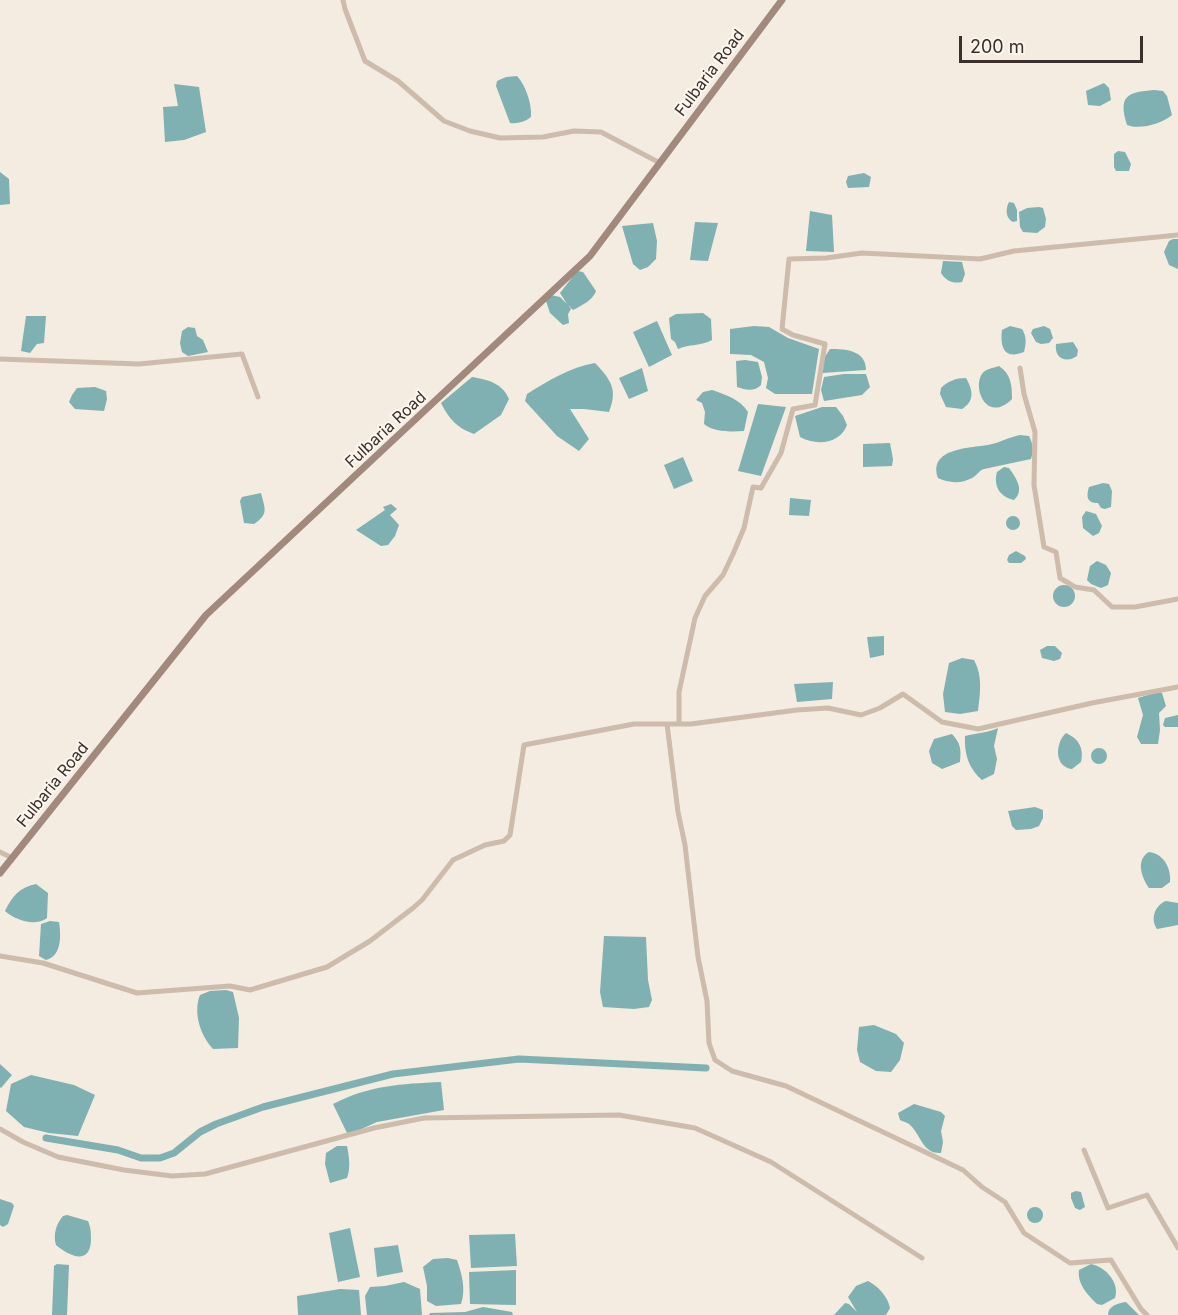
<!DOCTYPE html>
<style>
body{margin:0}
#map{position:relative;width:1178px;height:1315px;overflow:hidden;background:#f4ebe1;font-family:Inter,sans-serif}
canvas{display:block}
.scale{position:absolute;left:959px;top:36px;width:184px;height:27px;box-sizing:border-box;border:3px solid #3b302b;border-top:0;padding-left:8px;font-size:18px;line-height:21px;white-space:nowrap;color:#3b302b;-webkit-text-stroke:4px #fbf5ee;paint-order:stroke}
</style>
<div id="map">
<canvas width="1178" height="1315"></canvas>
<div class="scale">200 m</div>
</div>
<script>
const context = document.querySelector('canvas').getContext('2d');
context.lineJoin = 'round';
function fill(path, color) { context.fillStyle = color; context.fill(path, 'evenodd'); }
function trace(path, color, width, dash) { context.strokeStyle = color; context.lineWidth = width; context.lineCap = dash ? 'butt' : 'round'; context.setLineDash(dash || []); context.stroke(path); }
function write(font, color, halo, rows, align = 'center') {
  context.font = font + ' Inter,sans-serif'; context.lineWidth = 4.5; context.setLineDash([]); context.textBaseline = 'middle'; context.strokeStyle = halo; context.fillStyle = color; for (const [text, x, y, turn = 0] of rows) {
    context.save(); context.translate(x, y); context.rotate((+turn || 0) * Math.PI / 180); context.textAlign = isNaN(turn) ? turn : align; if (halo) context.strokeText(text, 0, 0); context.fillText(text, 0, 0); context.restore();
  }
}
const water = new Path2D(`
 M517 76C526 86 532 104 531 117 525 122 517 124 510 123L496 86 497 81 506 77Z
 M1104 83 1109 88 1111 100 1100 106 1088 105 1086 91Z
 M174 84 199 87 206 132 184 140 165 142 163 107 178 106Z
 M1154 90 1163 91 1167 96 1172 115C1161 124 1140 130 1127 125 1118 96 1127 92 1154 90Z
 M1118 151 1125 152 1131 164 1129 171H1116L1114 167V154Z
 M0 172 9 179 10 204 0 205Z
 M864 173 871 177 869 187 848 188 846 182 848 176Z
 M1009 202 1014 203 1017 210V221L1013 222C1006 219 1005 209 1009 202Z
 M1039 207 1043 208 1046 219 1045 227 1037 233 1023 232 1020 227 1019 212 1027 208Z
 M810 211 832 215 834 252 806 251Z
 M695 222 718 223 708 261 690 260Z
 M653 223 657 241 656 259 648 267 640 270 633 264 622 226Z
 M1173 239H1178V269L1169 265 1164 252 1169 241Z
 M943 261 962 262 965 274 962 282C953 284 946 281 941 273Z
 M577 271 583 272 596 291C593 300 581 306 573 310L568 305 571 309 568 314 569 323 563 325 550 313 546 301 551 295 560 297 567 304 560 293Z
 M703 313 711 319 712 340C701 346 689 344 678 349L675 342 671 339 669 318 676 314Z
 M26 316H46L44 343 37 344 30 353 21 351Z
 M657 321 672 355 649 367 633 332Z
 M754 326 769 327 788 338 819 349 812 394H775L766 388 768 378 764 362 751 355 730 354V329Z
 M1010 326 1022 329C1027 337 1026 344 1024 352 1004 360 1000 347 1002 330Z
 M1044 326 1050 329 1053 338 1049 343 1041 344 1036 342 1031 333 1033 329Z
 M188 327 195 328 197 336 203 340 208 352 188 356 182 352 180 343 182 331Z
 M1073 342 1078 350 1077 356C1066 364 1054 358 1056 344Z
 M830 349C845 349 866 350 866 370L822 373 824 358Z
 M745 360 758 362 762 377 761 385C754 392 746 390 737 387L736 361Z
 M595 363C611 380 618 389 609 412L584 409H570L589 439 579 451 557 436 525 401 527 394C548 381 570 367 595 363Z
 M999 366C1011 374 1012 385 1012 399 987 424 972 388 982 374 985 369 993 368 999 366Z
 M642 368 648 391 629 399 619 378Z
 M844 374H866L870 387 862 395 824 401 821 390 824 377Z
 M472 377C489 380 502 383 509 399L501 415 474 434C457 428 449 419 441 403Z
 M966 378C973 390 975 401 962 409L946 407 940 394 941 388C948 381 956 378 966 378Z
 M95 387 106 391 107 399 104 411 75 409 69 402 72 395 77 388Z
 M712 390C726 395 740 399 748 412L744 431C732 432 713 432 704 424L705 412 702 403 696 400 703 392Z
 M758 404 786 407 761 476 738 471Z
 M822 407H836L843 416 847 425C840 444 816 446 800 437L795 416Z
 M1020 435 1029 436C1033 444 1034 450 1031 459L984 469C978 471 978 475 972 478 961 484 948 483 938 478 928 448 970 448 988 445 999 443 1009 437 1020 435Z
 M890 443 893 459 892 466 863 467V444Z
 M683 457 693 481 674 489 664 465Z
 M1004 467 1009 468C1016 478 1025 490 1014 500 1000 497 993 486 997 472Z
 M1103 483 1109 484 1112 491 1111 507 1105 509 1101 508 1098 503C1087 503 1086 497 1089 487Z
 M261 493C265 509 269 514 254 524L244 523 240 501 242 497Z
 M790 498 811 500 809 516 789 515Z
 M391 504 397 509 390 515 399 525 395 536 388 545 381 546 356 530 385 510 383 507Z
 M1086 511 1096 514 1102 526 1099 533 1093 536 1083 528 1082 517Z
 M1006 523a7 7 0 1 1 14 0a7 7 0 1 1-14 0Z
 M1016 551 1025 556 1026 559 1021 563H1009L1007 560 1009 555Z
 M1097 561 1106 565 1111 573 1108 585 1101 588 1091 584 1087 580 1090 566Z
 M1053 596a11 11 0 1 1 22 0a11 11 0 1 1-22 0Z
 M884 636V655L870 658 867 637Z
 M1047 646H1055L1062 653 1060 659 1054 661 1042 658 1040 650Z
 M962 658 974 660C983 676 980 693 978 711L960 714 945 712 943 694 949 663Z
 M833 682 832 699 797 702 794 684Z
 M1158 692 1162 693 1166 706 1159 713 1160 730 1158 744H1141L1137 737 1143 715 1138 698Z
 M1178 715V727H1165L1163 725 1165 718Z
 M998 728 994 746 997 759 994 774 982 780C969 769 964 754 965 736 976 733 987 733 998 728Z
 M1066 733C1079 739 1084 748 1081 762L1072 769C1054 767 1055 743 1066 733Z
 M952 734C961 744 961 749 960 762L942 769 932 763 929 751 934 739Z
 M1091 756a8 8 0 1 1 16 0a8 8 0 1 1-16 0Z
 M1035 807 1043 810V818L1039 826 1031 829 1016 830 1012 826 1008 811Z
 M1149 852C1164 854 1171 868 1170 882L1162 888H1149C1142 878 1135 860 1149 852Z
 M36 884 48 893 47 918C35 927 15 920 5 911 12 896 20 887 36 884Z
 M1166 901 1178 903V925L1157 929C1150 919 1155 905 1166 901Z
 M50 921 59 922C61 935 62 956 46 960L39 956 41 924Z
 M604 936 646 937 648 980 652 1000 649 1007 634 1009 603 1007 600 992Z
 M226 990 233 992 239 1018 238 1048 213 1049C200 1035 193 1012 200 995L210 991Z
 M874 1025 896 1034 904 1043 900 1060 891 1072 876 1071 860 1062 857 1050 859 1027Z
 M0 1064 12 1075 1 1088 0 1087Z
 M31 1075 74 1085 95 1095 78 1136 49 1133 24 1127 6 1111 11 1084Z
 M441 1082 444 1110 377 1122 357 1131 347 1133 333 1104C370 1085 401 1084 441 1082Z
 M914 1104 941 1112 945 1116 941 1131 943 1142 941 1153C922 1154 921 1134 909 1124 908 1123 902 1121 900 1120L898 1113Z
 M337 1146H347C349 1157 351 1167 347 1178L330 1183 325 1164 326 1153Z
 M1076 1191 1081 1192 1085 1207 1080 1210 1075 1208 1071 1198V1193Z
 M0 1199 12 1203 14 1206 8 1224 3 1227 0 1225Z
 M1027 1215a8 8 0 1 1 16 0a8 8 0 1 1-16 0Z
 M67 1215 88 1221C91 1228 91 1233 91 1240 90 1266 69 1256 56 1245 53 1235 56 1224 63 1216Z
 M350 1228 360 1277 338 1282 329 1233Z
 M515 1234 517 1266 471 1268 469 1235Z
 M398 1245 403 1272 377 1277 374 1248Z
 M448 1258 457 1260C462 1275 466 1289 461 1304L436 1306 427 1301V1286L423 1267 433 1259Z
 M57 1264 69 1265 67 1315H52L54 1266Z
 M1091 1264C1106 1267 1120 1283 1115 1298L1102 1305 1097 1304C1088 1295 1077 1284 1079 1270Z
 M516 1270V1305L470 1304 469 1272Z
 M868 1281C878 1286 888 1297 890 1308L886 1315H834L845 1303 849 1304 857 1312 848 1297 856 1286Z
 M404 1282 420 1289 422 1315H367L365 1296 370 1287 385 1286Z
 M340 1289 359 1290 361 1315H298L297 1296Z
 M1126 1302 1139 1315H1108C1108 1306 1118 1303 1126 1302Z
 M483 1307 512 1312 513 1315H429L430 1313 465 1312Z`);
const canal = new Path2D(`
 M46 1138 118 1150 141 1158H160L174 1153 200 1132 216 1124 263 1107 393 1074 519 1059 706 1068`);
const street = new Path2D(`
 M343 0 345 9 365 61 398 81 444 121 470 131 500 138 543 137 574 131 601 132 660 163
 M0 359 139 364 242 354 258 397
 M1020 368 1024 394 1035 432 1034 485 1044 547 1056 552 1060 578 1075 587 1094 590 1112 607H1135L1178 599
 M667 724 678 812 685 845 698 957 707 1001 709 1043 715 1060 732 1071 786 1086 963 1170 982 1187 1005 1202 1024 1233 1070 1263 1111 1260 1141 1309 1147 1315
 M679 724V692L695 618 705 596 723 575 733 554 744 528 753 487 761 488 781 453 793 409 815 405 825 344 793 335 782 329 789 259 826 258 862 253 980 259 1014 251 1178 235
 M0 852 12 858
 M0 956 43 963 137 993 230 986 250 990 327 967 370 941 413 908 422 900 453 860 485 845 504 841 510 835 524 745 634 724H691L797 710 828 708 861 715 880 708 903 694 942 722 978 729 1092 703 1178 687
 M0 1129 23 1142 58 1157 124 1170 172 1176 205 1174 374 1128 424 1118 619 1115 695 1128 771 1162 922 1258
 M1084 1150 1108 1208 1147 1195 1178 1248`);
const secondary = new Path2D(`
 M0 873 206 615 590 256 782 0`);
const streetNames = [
 ["Fulbaria Road",710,73,-53],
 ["Fulbaria Road",386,430,-43],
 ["Fulbaria Road",53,785,-51]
];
fill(water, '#7fb0b2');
trace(canal, '#7fb0b2', 7);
trace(street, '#cdbbac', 5);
trace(secondary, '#a18a7d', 7);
write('16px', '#3b302b', '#fbf5ee', streetNames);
</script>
